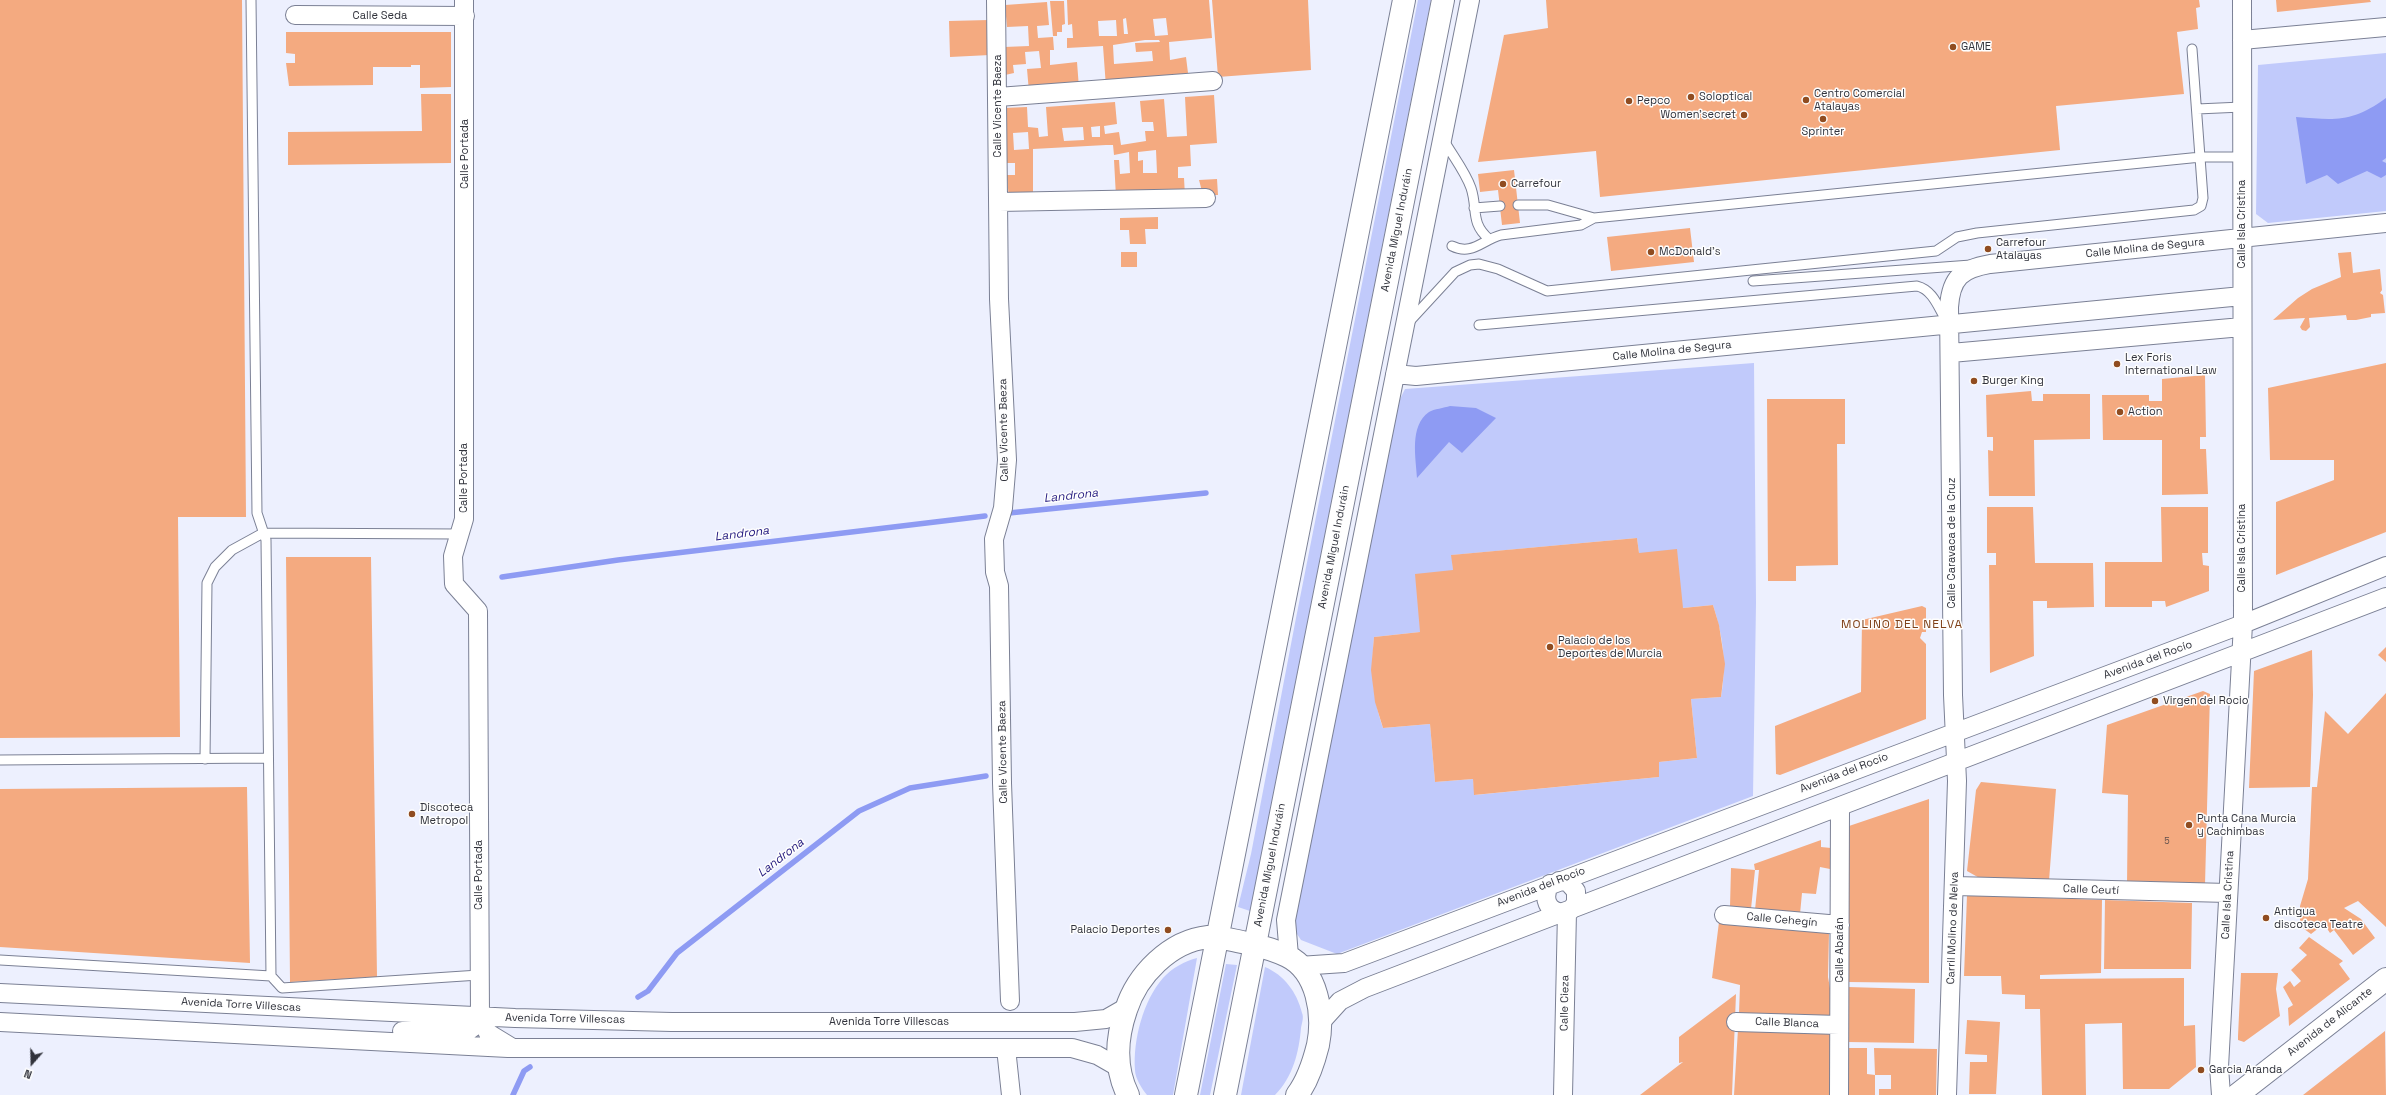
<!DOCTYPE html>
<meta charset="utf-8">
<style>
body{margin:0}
#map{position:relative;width:2386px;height:1095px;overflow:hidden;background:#edf0fe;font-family:"Space Grotesk",sans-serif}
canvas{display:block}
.north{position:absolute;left:12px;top:1043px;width:40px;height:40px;-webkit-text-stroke:3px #fefefe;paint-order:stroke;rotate:200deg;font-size:11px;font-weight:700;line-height:16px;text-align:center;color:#31333c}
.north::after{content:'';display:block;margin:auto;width:14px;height:18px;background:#31333c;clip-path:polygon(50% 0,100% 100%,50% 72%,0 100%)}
</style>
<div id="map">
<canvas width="2386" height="1095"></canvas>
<div class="north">N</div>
</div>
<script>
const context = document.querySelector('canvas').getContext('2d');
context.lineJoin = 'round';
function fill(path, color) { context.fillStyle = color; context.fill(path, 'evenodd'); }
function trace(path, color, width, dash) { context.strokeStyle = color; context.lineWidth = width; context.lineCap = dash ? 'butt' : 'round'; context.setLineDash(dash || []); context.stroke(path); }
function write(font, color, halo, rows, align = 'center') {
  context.font = font + ' "Space Grotesk",sans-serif'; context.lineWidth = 3; context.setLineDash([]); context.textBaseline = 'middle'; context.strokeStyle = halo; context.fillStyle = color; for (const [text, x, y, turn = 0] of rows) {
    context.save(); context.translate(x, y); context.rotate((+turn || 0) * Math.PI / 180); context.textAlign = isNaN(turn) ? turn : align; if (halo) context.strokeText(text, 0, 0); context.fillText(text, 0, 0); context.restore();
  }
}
const green = new Path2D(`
 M1418 0H1431L1250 911 1238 907 1251 854 1296 618Z
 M2386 53V211L2268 223 2256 214 2258 65Z
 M1754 363 1756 603 1753 796 1337 954 1301 940 1293 928 1396 407 1405 389ZM1637 538 1639 553 1683 608 1713 605C1723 636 1727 664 1721 697L1691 699 1697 758 1659 762V777L1475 795 1473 779 1435 782 1430 724 1383 728C1372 695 1371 671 1374 637L1420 632 1453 570 1452 555Z
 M1197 958 1173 1095H1147C1142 1089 1135 1078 1135 1070 1133 1040 1143 1001 1163 978 1172 968 1185 961 1197 958Z
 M1226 964 1237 965 1210 1095H1200Z
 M1265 967C1284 975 1297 992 1302 1013 1304 1017 1302 1023 1301 1028 1299 1052 1293 1077 1275 1095H1241Z`);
const water = new Path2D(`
 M2386 98V158L2382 161 2386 163V175L2381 178 2367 171 2338 184 2327 175 2306 184 2296 117C2335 120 2352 123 2386 98Z
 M1450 406 1476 408 1496 418 1462 453 1449 442 1417 478C1416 458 1409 426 1429 412 1434 409 1444 408 1450 406Z`);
const stream = new Path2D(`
 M1007 517 1009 513 1206 493
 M502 577 618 560 985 516
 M638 997 648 991 677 953 859 811 910 788 986 776
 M513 1095 524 1071 530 1067`);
const building = new Path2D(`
 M0 0H242L246 517H178L180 737 0 738Z
 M1067 0H1209L1212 38 1169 42 1170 60 1186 57 1189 81 1106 87 1103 46 1067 48V38H1073L1072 24 1068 25ZM1126 18 1128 34H1124L1123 19ZM1166 18 1168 35 1155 36 1153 19ZM1116 20 1117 36H1099L1098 21ZM1145 40H1159L1160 42 1135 43 1136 52 1152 51 1153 61 1114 64 1113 45Z
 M1212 0H1308L1311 70 1218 77Z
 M1546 0H2199L2200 7 2196 8 2198 29 2177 32 2184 94 2056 106 2060 150 1600 197 1596 151 1478 162 1504 35 1548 28Z
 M2276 0H2370L2371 2 2277 12Z
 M1050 1H1064L1065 24 1062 25V32H1057V36H1053Z
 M1047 2 1049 25 1037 26 1038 38 1053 37 1054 50H1050V65L1077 62 1079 88 1029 92 1027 69 1041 68 1039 51 1025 52 1026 64 1013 65 1014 73 1005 75 1004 47 1029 46 1028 26 1007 27 1005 5Z
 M989 20 990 55 950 57 949 21Z
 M286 32H451V87L420 88V65H411V67H373V85L289 86 286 63H295V54L286 53Z
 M421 94H451V163L288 165V132L422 131Z
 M1214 95 1217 143 1190 145 1191 166 1178 167V178H1184L1185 196 1116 197 1114 160H1119L1120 174 1130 173 1129 152 1114 155 1113 145H1106L1033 149V200L1009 201 1007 175H1015V163H1003L1004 108 1027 107 1028 127 1038 128 1039 137 1048 136 1046 107 1115 102 1117 124 1104 126 1105 134 1119 132 1121 145 1146 141 1145 131H1154L1153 122H1142L1140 101 1164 99 1167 137 1187 136 1185 97ZM1100 126V137H1092L1091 127ZM1083 127 1084 140 1064 141 1062 128ZM1028 132 1029 149 1014 150 1013 133ZM1156 150 1157 173H1143V160L1138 161V152Z
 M1514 170 1520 223 1502 225 1498 190 1480 192 1478 174Z
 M1217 179 1218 195H1203L1199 180Z
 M1158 217V229H1145L1146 244H1130L1129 230H1120V218Z
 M1690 228 1694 262 1611 271 1607 237Z
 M1121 252H1137V267H1121Z
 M2351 252 2353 273 2380 269 2382 290 2380 293 2383 295 2385 313 2371 314V317L2356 320H2347L2346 315 2309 318 2310 327 2306 331 2302 330 2300 327 2305 318 2273 320 2298 298 2312 289 2341 277 2338 253Z
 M2386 363V532L2276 575V502L2334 480V460H2270L2268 388Z
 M2205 375 2206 437H2200V449H2206L2208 494 2162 495V440H2103L2102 395H2149V401H2162V379Z
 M2031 391 2032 401H2043V394H2090V439L2034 440 2035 496H1989L1988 450 1993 451V437H1987L1986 395Z
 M1767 399H1845V444H1837L1838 565 1796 566V581H1768Z
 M1987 507H2033L2035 563H2093L2094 607 2047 608V601H2033L2034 656 1990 673 1989 565H1996V553H1987Z
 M2161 507H2208V553H2202L2203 565 2209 566V591L2166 607 2165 601H2152V607H2105V562H2162Z
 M1637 538 1639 553 1677 549 1683 608 1713 605 1719 625 1725 664 1721 697 1691 699 1697 758 1659 762V777L1474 795 1473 779 1435 782 1430 724 1383 728 1375 702 1371 670 1374 637 1420 632 1415 574 1453 570 1451 555Z
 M286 557H371L377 977 290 982Z
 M1922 606 1926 608V632H1922L1920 638 1926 644V719L1780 775 1776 774 1775 726 1861 692 1862 620Z
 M2386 647V662L2378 655Z
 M2312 650 2313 695 2310 787 2249 788 2254 671Z
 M2203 691 2210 694 2205 885 2127 884 2128 795 2102 793 2107 725Z
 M2386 693V927L2358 901 2344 908 2361 919 2375 938 2353 955 2334 930 2330 933 2324 924 2311 934 2300 926V906L2308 879 2312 787H2317L2325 711 2348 734Z
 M1981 782 2056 789 2049 881 1983 880 1967 871 1976 790Z
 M247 787 250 963 0 947V789Z
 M1929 799V983L1848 982 1849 826Z
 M1821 840V847L1831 848 1830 869 1820 867 1816 894 1802 893 1800 914 1755 910 1759 870H1755L1754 864Z
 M1731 868 1755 870 1751 909 1730 907Z
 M1967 895 2102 900 2101 973 2040 975V979L2184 978V1026L2195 1025 2196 1067 2169 1089H2123L2122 1023 2085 1024 2086 1095H2042L2040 1009H2025V995L2002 994 2001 976H1964Z
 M2105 900 2192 903 2191 969H2104Z
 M1719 922 1829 933 1828 977 1831 994 1830 1016 1739 1013 1740 985 1712 978Z
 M2309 937 2343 961 2339 964 2350 979 2289 1026 2288 1008 2293 1005 2283 987 2290 981 2294 987 2301 981 2291 970 2307 955 2299 948Z
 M2241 973H2278L2276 989 2280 1016 2244 1042 2238 1040V1036Z
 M1848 987 1915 989 1914 1043 1847 1042Z
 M1736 994 1732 1095H1640L1683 1062 1679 1063V1037Z
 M1967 1020 2000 1022 1996 1094H1969L1970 1062H1987V1055L1965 1054Z
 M1738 1029 1831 1033V1095H1734Z
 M2385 1031 2386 1095H2303Z
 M1847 1048H1867V1074L1875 1075 1874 1048 1937 1049 1936 1095H1879V1089H1891V1075H1875V1095H1847Z`);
const lane = new Path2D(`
 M251 0 257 513 266 540 271 976
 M2197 109 2242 107
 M1443 139C1452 155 1465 171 1471 188 1478 209 1470 223 1489 239
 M1518 205H1548L1594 218
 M1474 208 1500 206
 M1452 246C1472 256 1482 240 1501 235L1581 225 1594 218 2201 157H2242
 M1753 281 1971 265
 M1408 323 1455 272 1470 265 1479 264 1498 269 1547 291 1936 251 1957 237 1977 233 2194 210 2201 206 2203 198 2192 49
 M1479 325 1917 286C1933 290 1938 307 1946 320
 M205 759 207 583 215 567 232 550 263 533 459 534
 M0 760 268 758
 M0 960 271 976 282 988 479 975`);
const street = new Path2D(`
 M464 0V519L453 556 454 584 478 611 480 1017 488 1033 511 1047
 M996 0 999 299 1007 460 1003 508 994 539 995 572 999 586 1002 783 1010 1001
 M295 15 465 16
 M2242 40 2386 27
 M998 97 1213 81
 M999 202 1206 198
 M1951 353 2242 327
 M1395 374 1416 376 2242 296
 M1559 881 1568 882 1576 891V903L1570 911
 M1550 884C1542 898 1547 912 1564 913
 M1955 886 2228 893
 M1724 915 1840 925
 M1289 956 1286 920 1470 0
 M1299 966 1344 963 2243 624 2386 566
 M0 993 515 1018 672 1022H1075L1106 1019 1127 1007
 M0 1022 508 1048H1072L1097 1055 1118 1067
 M1321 1022 1340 1001 1365 988 2386 597
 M1736 1022 1839 1025
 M402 1031H468L476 1025 480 1017
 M1006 1048 1011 1095
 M1563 1095 1567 912
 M1839 1095 1840 806
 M1947 1095 1957 781 1953 695 1949 307C1951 277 1962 269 1990 264L2386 223
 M2221 1095 2219 1067 2243 624 2242 0`);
const primary = new Path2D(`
 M1128 1095C1114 1067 1116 1039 1126 1010 1137 975 1170 941 1208 937 1221 936 1234 941 1247 943 1260 946 1275 950 1287 956 1318 971 1324 1015 1318 1045 1314 1061 1307 1082 1297 1095
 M1186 1095 1404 0
 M1225 1095 1443 0
 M2237 1095 2386 979`);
const markers = [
 [1953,47,4,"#904c20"],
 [1691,97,4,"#904c20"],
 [1806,100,4,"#904c20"],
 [1629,101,4,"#904c20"],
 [1744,115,4,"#904c20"],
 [1823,119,4,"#904c20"],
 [1503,184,4,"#904c20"],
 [1988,249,4,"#904c20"],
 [1651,252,4,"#904c20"],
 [2117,364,4,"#904c20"],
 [1974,381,4,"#904c20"],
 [2120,412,4,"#904c20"],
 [1550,647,4,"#904c20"],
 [2155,701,4,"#904c20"],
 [412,814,4,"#904c20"],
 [2189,825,4,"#904c20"],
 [2266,918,4,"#904c20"],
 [1168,930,4,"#904c20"],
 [2201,1070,4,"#904c20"]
];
const numberNames = [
 ["5",2167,842]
];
const streetNames = [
 ["Calle Seda",380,16],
 ["Calle Vicente Baeza",998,106,-90],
 ["Calle Portada",465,154,-90],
 ["Calle Isla Cristina",2242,224,-90],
 ["Avenida Miguel Induráin",1397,230,-79],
 ["Calle Molina de Segura",2145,248,-6],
 ["Calle Molina de Segura",1672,351,-6],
 ["Calle Vicente Baeza",1004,430,-91],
 ["Calle Portada",464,478,-90],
 ["Calle Caravaca de la Cruz",1952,543,-90],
 ["Avenida Miguel Induráin",1334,547,-79],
 ["Calle Isla Cristina",2242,548,-90],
 ["Avenida del Rocío",2148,660,-20],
 ["Calle Vicente Baeza",1003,752,-91],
 ["Avenida del Rocío",1844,773,-21],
 ["Avenida Miguel Induráin",1270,865,-79],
 ["Calle Portada",479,875,-90],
 ["Avenida del Rocío",1541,887,-21],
 ["Calle Ceutí",2091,890,2],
 ["Calle Isla Cristina",2228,895,-87],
 ["Calle Cehegín",1782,920,5],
 ["Carril Molino de Nelva",1953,928,-88],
 ["Calle Abarán",1840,950,-90],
 ["Calle Cieza",1565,1003,-89],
 ["Avenida Torre Villescas",241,1005,3],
 ["Avenida Torre Villescas",565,1019,1],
 ["Avenida Torre Villescas",889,1022],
 ["Avenida de Alicante",2330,1022,-38],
 ["Calle Blanca",1787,1023,2]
];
const poiNames = [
 ["GAME",1961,47],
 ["Centro Comercial",1814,94],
 ["Atalayas",1814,107],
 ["Soloptical",1699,97],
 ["Pepco",1637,101],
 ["Women'secret",1736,115,"right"],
 ["Sprinter",1823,132,"center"],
 ["Carrefour",1511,184],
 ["Carrefour",1996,243],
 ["Atalayas",1996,256],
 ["McDonald's",1659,252],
 ["Lex Foris",2125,358],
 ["International Law",2125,371],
 ["Burger King",1982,381],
 ["Action",2128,412],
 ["Palacio de los",1558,641],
 ["Deportes de Murcia",1558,654],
 ["Virgen del Rocio",2163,701],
 ["Discoteca",420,808],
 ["Metropol",420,821],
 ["Punta Cana Murcia",2197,819],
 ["y Cachimbas",2197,832],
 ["Antigua",2274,912],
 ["discoteca Teatre",2274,925],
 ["Palacio Deportes",1160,930,"right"],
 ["Garcia Aranda",2209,1070]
];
const waterNames = [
 ["Landrona",1071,496,-6],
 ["Landrona",742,534,-7],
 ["Landrona",781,858,-38]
];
const neighbourhoodNames = [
 ["MOLINO DEL NELVA",1902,625]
];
fill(green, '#c1cafb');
fill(water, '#8e9bf3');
trace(stream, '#8e9bf3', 5.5);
fill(building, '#f4aa80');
trace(lane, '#7b8095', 11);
trace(street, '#7b8095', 20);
trace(primary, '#7b8095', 24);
trace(lane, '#fff', 9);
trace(street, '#fff', 18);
trace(primary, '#fff', 22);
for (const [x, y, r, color] of markers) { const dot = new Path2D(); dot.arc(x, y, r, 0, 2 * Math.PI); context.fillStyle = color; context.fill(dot); trace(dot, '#fefefe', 1.5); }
write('9px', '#62514d', null, numberNames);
write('11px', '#31333c', '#fefefe', streetNames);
write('11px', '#31333c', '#fefefe', poiNames, 'left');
write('italic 12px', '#23197e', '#fefefe', waterNames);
context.letterSpacing = '1px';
write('12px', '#7f4119', '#fefefe', neighbourhoodNames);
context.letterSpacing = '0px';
</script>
